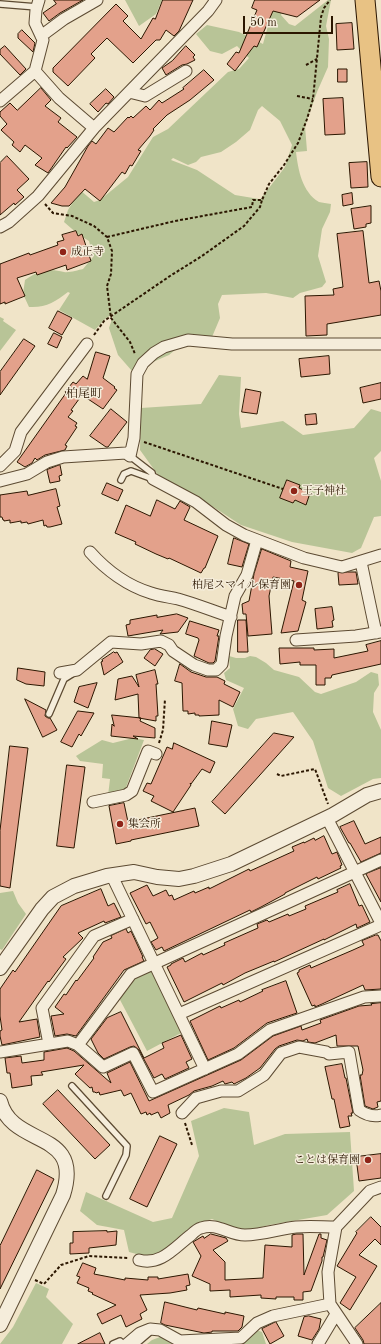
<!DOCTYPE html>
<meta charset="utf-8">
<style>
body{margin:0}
#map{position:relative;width:381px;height:1344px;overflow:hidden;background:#f0e4c8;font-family:"Old Standard TT",serif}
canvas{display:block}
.scale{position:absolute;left:243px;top:16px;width:90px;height:18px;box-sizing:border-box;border:2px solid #2b1600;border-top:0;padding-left:5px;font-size:12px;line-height:14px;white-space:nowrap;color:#2b1600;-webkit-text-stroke:3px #f5eddb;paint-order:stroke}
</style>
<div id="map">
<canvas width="381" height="1344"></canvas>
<div class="scale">50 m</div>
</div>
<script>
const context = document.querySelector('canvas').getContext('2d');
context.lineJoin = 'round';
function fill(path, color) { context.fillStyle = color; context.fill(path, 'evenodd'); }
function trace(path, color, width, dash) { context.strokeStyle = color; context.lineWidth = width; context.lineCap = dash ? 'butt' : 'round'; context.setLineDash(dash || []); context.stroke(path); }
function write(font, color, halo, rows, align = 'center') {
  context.font = font + ' "Old Standard TT","Noto Serif JP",serif'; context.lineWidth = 3; context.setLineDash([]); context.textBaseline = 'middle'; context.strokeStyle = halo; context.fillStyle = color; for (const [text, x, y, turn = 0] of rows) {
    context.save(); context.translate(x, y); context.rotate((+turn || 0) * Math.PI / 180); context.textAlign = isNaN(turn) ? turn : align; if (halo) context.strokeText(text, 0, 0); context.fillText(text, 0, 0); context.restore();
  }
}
const green = new Path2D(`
 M125 0H162L156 14 139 26Z
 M275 0H285L281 15 289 24 295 26 328 0H331L326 26 329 39 328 67 317 92 305 126 307 151 296 152C298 169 302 192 319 202 322 203 327 203 331 204L330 212 322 229 318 256 326 282 322 287 300 293 293 298 266 293 222 295 218 304 220 318 212 337 182 344 169 355 132 371 118 355 109 328 114 313 105 319 95 330 59 310 70 293 68 292C55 302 46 308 29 307L23 294 25 280C38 271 48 268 64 272 69 273 78 270 83 269L93 257 89 241 79 235 64 222 68 210 80 190 94 202 100 200 128 177 153 137 168 129 228 72 239 69 249 58 237 46 222 54 210 51 196 34 207 25 239 32 263 44ZM262 106 280 121 292 145 285 167 259 201V199L235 195 197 170 171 160 173 158 188 165 196 162 201 157 221 152 236 142 250 130 258 110Z
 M0 317 4 319 3 321 16 330 0 351Z
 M219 375 241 377 239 414 241 428 283 421 303 435 354 428 371 409 381 412V451L374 458 381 481V516L374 517 361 548 352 553 292 542 241 525 198 497 158 475 140 450 141 408 201 404Z
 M229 656 236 658H245L250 656 256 657 266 663 274 670 299 677 315 692 321 694 356 682 371 672 378 674 379 685 374 693 373 712 381 730V778L373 779 341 796 328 788 313 741 293 712 256 719 248 729 238 726 233 709 244 688 226 680 224 673 230 668Z
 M133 738 144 740 125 790 108 796 110 779 102 778 103 764 80 761 76 756 102 740 113 743Z
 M13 891 18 903 26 914 2 950 0 949V893Z
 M149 971 153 972 181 1033 147 1051 119 998 135 977Z
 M224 1108 249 1112 254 1145 285 1134 350 1132 354 1191 327 1215 269 1225 250 1230H236L212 1219 198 1224 159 1253 144 1256 129 1252 124 1230 97 1225 80 1211 86 1192 153 1222 172 1218 199 1156 191 1121Z
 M36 1283 49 1289 46 1297 73 1324 62 1344H0L13 1327Z
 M254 1329 262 1332 266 1344H147L152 1340 160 1337 222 1342Z`);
const building = new Path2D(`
 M54 0H83L60 13 49 21 43 13 56 4Z
 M163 0H193L179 31 174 36 166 30 160 40H156L133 63 107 38 91 54 95 58 68 86 53 72V68L116 4 128 16 123 21 141 39 153 18 155 19Z
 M255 0H320L297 17 273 11 257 47 254 46 235 71 227 64 236 52 239 53 257 10 252 8Z
 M352 23 354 49 337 50 336 24Z
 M22 30 35 43 33 52 18 38V34Z
 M5 46 26 69 20 75 0 54V50Z
 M186 46 195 55 193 57 195 60 187 64 182 65 166 75 162 68 172 61Z
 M338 69H347V82H338Z
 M204 70 214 80 190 100 167 115 153 129 154 130 150 136 138 150 141 151 132 166 130 165 125 174 122 172 100 201 85 189 69 206H62L51 203 65 187 88 146 92 141 96 144 108 128 114 132 128 117 129 118 131 116 133 118 146 106 150 110 159 100 162 103 184 89 183 88Z
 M41 88 51 100 45 106 61 118 58 122 77 137 67 148 66 147 48 173 35 165 42 158 25 145 20 152 12 145 14 142 1 130 7 124 0 116V112L10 103 17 110Z
 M106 89 114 97 108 104 106 103 98 112 90 104Z
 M343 98 345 134 325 135 323 99Z
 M7 156 29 179 17 190 24 197 15 205 14 203 0 215V163Z
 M367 162 368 187 351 188 349 163Z
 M352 193 353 204 343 206 342 195Z
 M371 206V223L366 224V227L354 229 351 209Z
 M76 231 78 236 82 234 91 261 67 270 66 265 37 275 36 272 17 278 25 296 5 304V302L0 304V264L29 253 30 255 58 245 57 242 64 240 62 235Z
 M363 231 369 283 379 281 381 291V315L327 324V335L306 336 305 296 334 295 333 289 343 287 337 234Z
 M58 311 72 318 62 335 49 328Z
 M54 333 62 337 57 348 48 344Z
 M24 339 35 346 0 395V372Z
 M96 352 110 356 103 378 115 387 114 388 117 390 103 409 82 395 71 410 73 411 68 417 77 423 75 426 77 427 65 445 67 446 65 450 45 455 37 460 35 458 32 463 25 467 17 462 66 393 65 392 73 382 76 384 83 376 87 379Z
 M329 356 330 374 301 377 299 359Z
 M381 383V399L363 403 360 388Z
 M246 389 261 392 257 414 242 412Z
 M111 409 127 422 108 447H106L90 436Z
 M316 414 317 424 306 425 305 415Z
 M60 465 62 475 59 476 60 481 50 483 47 470Z
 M287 480 300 485 299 488 310 493 306 505 295 500 293 503 280 498Z
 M107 483 123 490 118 501 102 494Z
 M56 489 60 506 57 507 62 524 50 527H47L46 525 44 526 43 520 28 524 27 522 21 523V521L10 523V520L4 521V520H3L2 517H0V495L27 491 28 495Z
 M157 500 175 509 180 501 190 507 184 520 218 536 205 568H204L201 573 169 558 168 559 156 554 135 544 136 542 115 533 126 505 150 516Z
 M234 538 249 544 242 567 228 564Z
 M262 549 291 561 290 567 308 571 302 600 306 602 298 631 281 633 294 581 273 577 269 596 272 634 248 636 246 614H243L242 604 249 601 254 574Z
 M348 572H356L358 584 339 585 338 573Z
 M332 607 334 620 332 621 333 627 317 629 315 609Z
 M177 614 188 618 178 632 160 634 163 630 128 636 126 625 130 624V620L157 615V617Z
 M238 620H246L248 652H238Z
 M190 621 219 630 217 636H219L215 661 213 663H209L194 656 199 640 198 638 186 634Z
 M381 641V664L332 675 331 678H325V685H316V665H300V662L280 664 279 648H314V650L334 649V658L368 651 366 645Z
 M155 649 163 654 155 666 144 658 150 650Z
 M114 652 115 653 117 652 123 662 104 675 101 662 103 661 102 660Z
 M180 664 191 672 206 677H217L225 681 224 684 240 692 233 707 219 700V715L199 716V715H195V713L188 714V711H183L182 683 175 681Z
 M18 668 45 672 44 686 26 684 17 680Z
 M155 670 158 684H156L158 716H156V721L139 718 138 694 115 700 118 679 132 676 139 687 136 675Z
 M97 683 88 708 74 702 79 687Z
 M25 699 46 710 45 716 48 718H50L57 730 43 737Z
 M78 711 94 713 81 736 79 734 72 747 61 742Z
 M112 715 141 718 140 721 155 728V738L133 736 138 739 111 736 112 724 114 726Z
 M212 721 232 725 227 747 209 744Z
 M274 733 294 737 225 814 212 802Z
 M174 743 215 762 210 773 202 769 191 784 190 783 191 785 173 812 151 801 154 796 143 791 147 783 151 784 167 747 172 749Z
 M10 746 28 748 10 888 0 886V831Z
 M67 765 85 767 74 848 57 846Z
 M124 803 128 822 195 808 199 826 131 840V841L116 844 109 806Z
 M354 821 365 844 381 837V853L361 862 350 843H349L340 827Z
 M324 836 332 854 337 852 342 865 340 866 341 868 318 879 317 877 285 893V894L261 907 251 912 250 910 164 951 162 947 156 950 151 942 158 938 150 922 146 924 130 893 147 885 153 896 166 890 169 896 172 895 174 900 194 891 195 893 209 887V889L249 869 250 871 294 851 292 847 304 842V843L314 838 315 840Z
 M381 868V902L366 874Z
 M350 884 359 906 362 905 370 922 357 928 356 924 324 940V939L274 962V961L245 973 223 985 222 983 184 1002 167 967 171 965V964L183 958 185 962 202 953 203 955 225 945 224 943 258 928 257 924 267 920 269 922 288 914 289 916 306 909 305 906 338 892 337 890Z
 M101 889 108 906 114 903 121 917 105 923 104 921 78 933 83 938 63 957 66 959 49 982 48 981 19 1022 37 1019 40 1037 2 1045 0 1036V1031L2 1030 0 1016V989L13 970 15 972 61 906Z
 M126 929 128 933 131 931 143 957H142L144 961 124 970 76 1036 67 1034 55 1036 51 1016 64 1014 55 1007 64 994 66 995 76 980 77 981 94 958 93 957 103 942 112 938 111 936Z
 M376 935H378L381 941V989L365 990 363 985 322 1004 315 1007V1005L312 1006 297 973 299 972V970L310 965 311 968 353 950 364 945 362 941Z
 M286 981 297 1013 267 1023 234 1048 208 1060 190 1021 220 1006 221 1008 239 1000 240 1002 263 991 262 990Z
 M381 1003V1101L377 1102 378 1107 373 1109 365 1106 360 1075H362L363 1070 358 1046H337L336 1035 315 1043 308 1042 307 1039 303 1041 297 1040 279 1046 275 1049 260 1068 246 1078 234 1084 232 1082 225 1084 223 1081 212 1086 194 1091 189 1095 168 1105 170 1113 161 1118 158 1112 151 1115 150 1113 147 1115 146 1112 141 1114 131 1093 124 1096 121 1090 100 1095 99 1092 96 1093 95 1092H93L92 1087 90 1088 75 1074 84 1065 41 1072 43 1075 31 1076 32 1085 12 1088 10 1073H7L5 1058 21 1056 22 1063 44 1060V1052L67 1048 74 1051 111 1083 107 1073 130 1062 149 1101 241 1060 273 1036 301 1026 302 1030 321 1023 320 1020 359 1006 372 1005 371 1004Z
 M121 1012 144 1058 164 1048 162 1043 181 1035 192 1059 186 1062 189 1068 165 1079 162 1074 154 1078 139 1050 134 1046 130 1047 104 1059 98 1053 91 1039 107 1018Z
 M342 1064 345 1078H346L353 1113H351L352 1116H348L350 1126 340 1128 334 1099H332L325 1067Z
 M58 1090 110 1145 95 1159 43 1104Z
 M160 1136 177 1144 147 1207 130 1199Z
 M381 1154V1178L359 1181 356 1157Z
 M37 1170 54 1179 0 1289V1246Z
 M371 1217 381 1227V1245L375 1239 359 1255 377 1266 350 1310 340 1303 356 1277 337 1266 357 1233 356 1232Z
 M107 1231V1232L117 1231 116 1245 89 1248V1253L70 1254V1243H73V1232Z
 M211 1234 226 1238 228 1241 213 1250 225 1262V1280L263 1278 265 1245 292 1247V1235L296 1234H303L304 1275 319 1234H321V1238L327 1240 323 1257H322V1261L311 1291 303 1292V1300H294V1297H276V1299L261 1298V1295L230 1297V1290L210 1291V1284L192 1276 201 1256 193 1242 203 1236 204 1238Z
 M83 1263 96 1268 94 1274 125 1280V1278L148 1280V1277H158V1279L188 1274 190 1285 186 1286 187 1290 170 1293 140 1295 147 1310 140 1314 142 1319 126 1327 121 1315 102 1324 97 1314 116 1305 92 1294 93 1293 88 1291 89 1288 77 1283 80 1277 77 1276Z
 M165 1302 197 1310 198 1308 225 1314V1312L244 1316 242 1327 238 1331H212V1332L204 1333 165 1325 161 1323Z
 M381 1303V1344H364L363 1340 355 1328Z
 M309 1316 321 1319 319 1329 312 1340 298 1336 304 1317Z
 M276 1322 284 1336 270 1344 262 1329Z
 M100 1333 105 1344H78Z`);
const path = new Path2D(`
 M306 65 317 59
 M297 96 313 99
 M45 204 53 213 72 216 94 226 107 237 112 251 111 274 107 286 111 318 130 342 135 354
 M107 237 175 221 252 207 253 200H262L269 184 284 165 298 143 307 119 313 99 321 17 324 8 330 0
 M94 335 104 321 170 276 202 256 244 226 260 207 262 200
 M144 442 283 489
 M159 743 163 730 165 699
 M277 774 281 776 315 769 328 804
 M185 1123 192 1145
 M35 1280 44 1284 61 1265 89 1256 128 1258`);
const service = new Path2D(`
 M0 4 37 7
 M130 456 152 473 153 479
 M121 480 124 474 131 471 153 479
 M49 714 64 679 72 674
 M72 1086 127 1146 126 1155 106 1196
 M113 1344 120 1341 123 1344
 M136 1344 149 1333`);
const minor = new Path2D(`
 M41 36 64 19 97 0
 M35 71 59 98 94 128
 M129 92 145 96 186 71
 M0 101 35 71 43 40 35 23 36 10 39 0
 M0 227 9 222 38 196 94 128 208 11 216 0
 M0 466 15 451 21 432 87 344
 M153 479 196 502 226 525 244 535 304 558 342 567 381 555
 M0 481 27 474 47 462 63 457 126 453 130 456 134 438 137 374 143 363 154 353 164 347 188 340 232 344H381
 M90 552C106 570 128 586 151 593 160 596 169 597 178 599 196 604 213 611 231 617
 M361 562 376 633
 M296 640 356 636 381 632
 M60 673 77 670 111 642 141 644 161 641 169 645 173 651 194 665 208 670H216L222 664 226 636 235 596 247 575 257 540
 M93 802 126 795 132 791 148 751 156 754
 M327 818 381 923
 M112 876 205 1069
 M179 1014 381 925
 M49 1044 42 1008 94 936 133 919
 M78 1045 131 974 381 860
 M0 1052 68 1041 78 1045 103 1067 133 1053 153 1092 238 1054 270 1030 364 997 381 996
 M182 1113 196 1098 221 1091H238L264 1075 281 1053 299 1047 326 1052 329 1054 349 1052 359 1110C366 1115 373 1117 381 1115
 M336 1227 328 1272 330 1304 357 1344
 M139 1260C161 1266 175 1247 191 1235 194 1232 197 1229 201 1228 217 1222 229 1235 245 1235 262 1235 279 1229 296 1227 309 1226 323 1227 336 1227L370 1191 381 1187
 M127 1344 140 1333 150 1329 160 1330 180 1341 241 1338 257 1323 273 1316 330 1304
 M318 1344 336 1314`);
const tertiary = new Path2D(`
 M0 968 42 909 53 897 74 886 107 876 134 872 157 877 179 879 194 876 231 864 333 815 367 795 381 791
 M0 1101C12 1149 84 1128 63 1195L0 1325`);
const trunk = new Path2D(`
 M365 0 381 177`);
const markers = [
 [63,252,4,"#8f2418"],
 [294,491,4,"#8f2418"],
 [299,585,4,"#8f2418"],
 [120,824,4,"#8f2418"],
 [368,1160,4,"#8f2418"]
];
const poiNames = [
 ["成正寺",71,252],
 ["王子神社",302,491],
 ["柏尾スマイル保育園",291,585,"right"],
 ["集会所",128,824],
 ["ことは保育園",360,1160,"right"]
];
const neighbourhoodNames = [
 ["柏尾町",84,394]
];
fill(green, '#b8c497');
fill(building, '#e3a18b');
trace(building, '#2b1600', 1);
trace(service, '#5c4a32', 8);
trace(minor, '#5c4a32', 13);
trace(tertiary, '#5c4a32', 16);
trace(trunk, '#2b1600', 21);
trace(path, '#2b1600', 2, [3, 2]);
trace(service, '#f5eddb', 5.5);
trace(minor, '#f5eddb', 11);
trace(tertiary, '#f5eddb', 14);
trace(trunk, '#e8c284', 19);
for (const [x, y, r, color] of markers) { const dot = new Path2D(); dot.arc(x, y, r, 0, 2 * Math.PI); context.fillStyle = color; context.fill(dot); trace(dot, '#f5eddb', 1.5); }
write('11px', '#2b1600', '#f5eddb', poiNames, 'left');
write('12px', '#2b1600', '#f5eddb', neighbourhoodNames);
</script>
